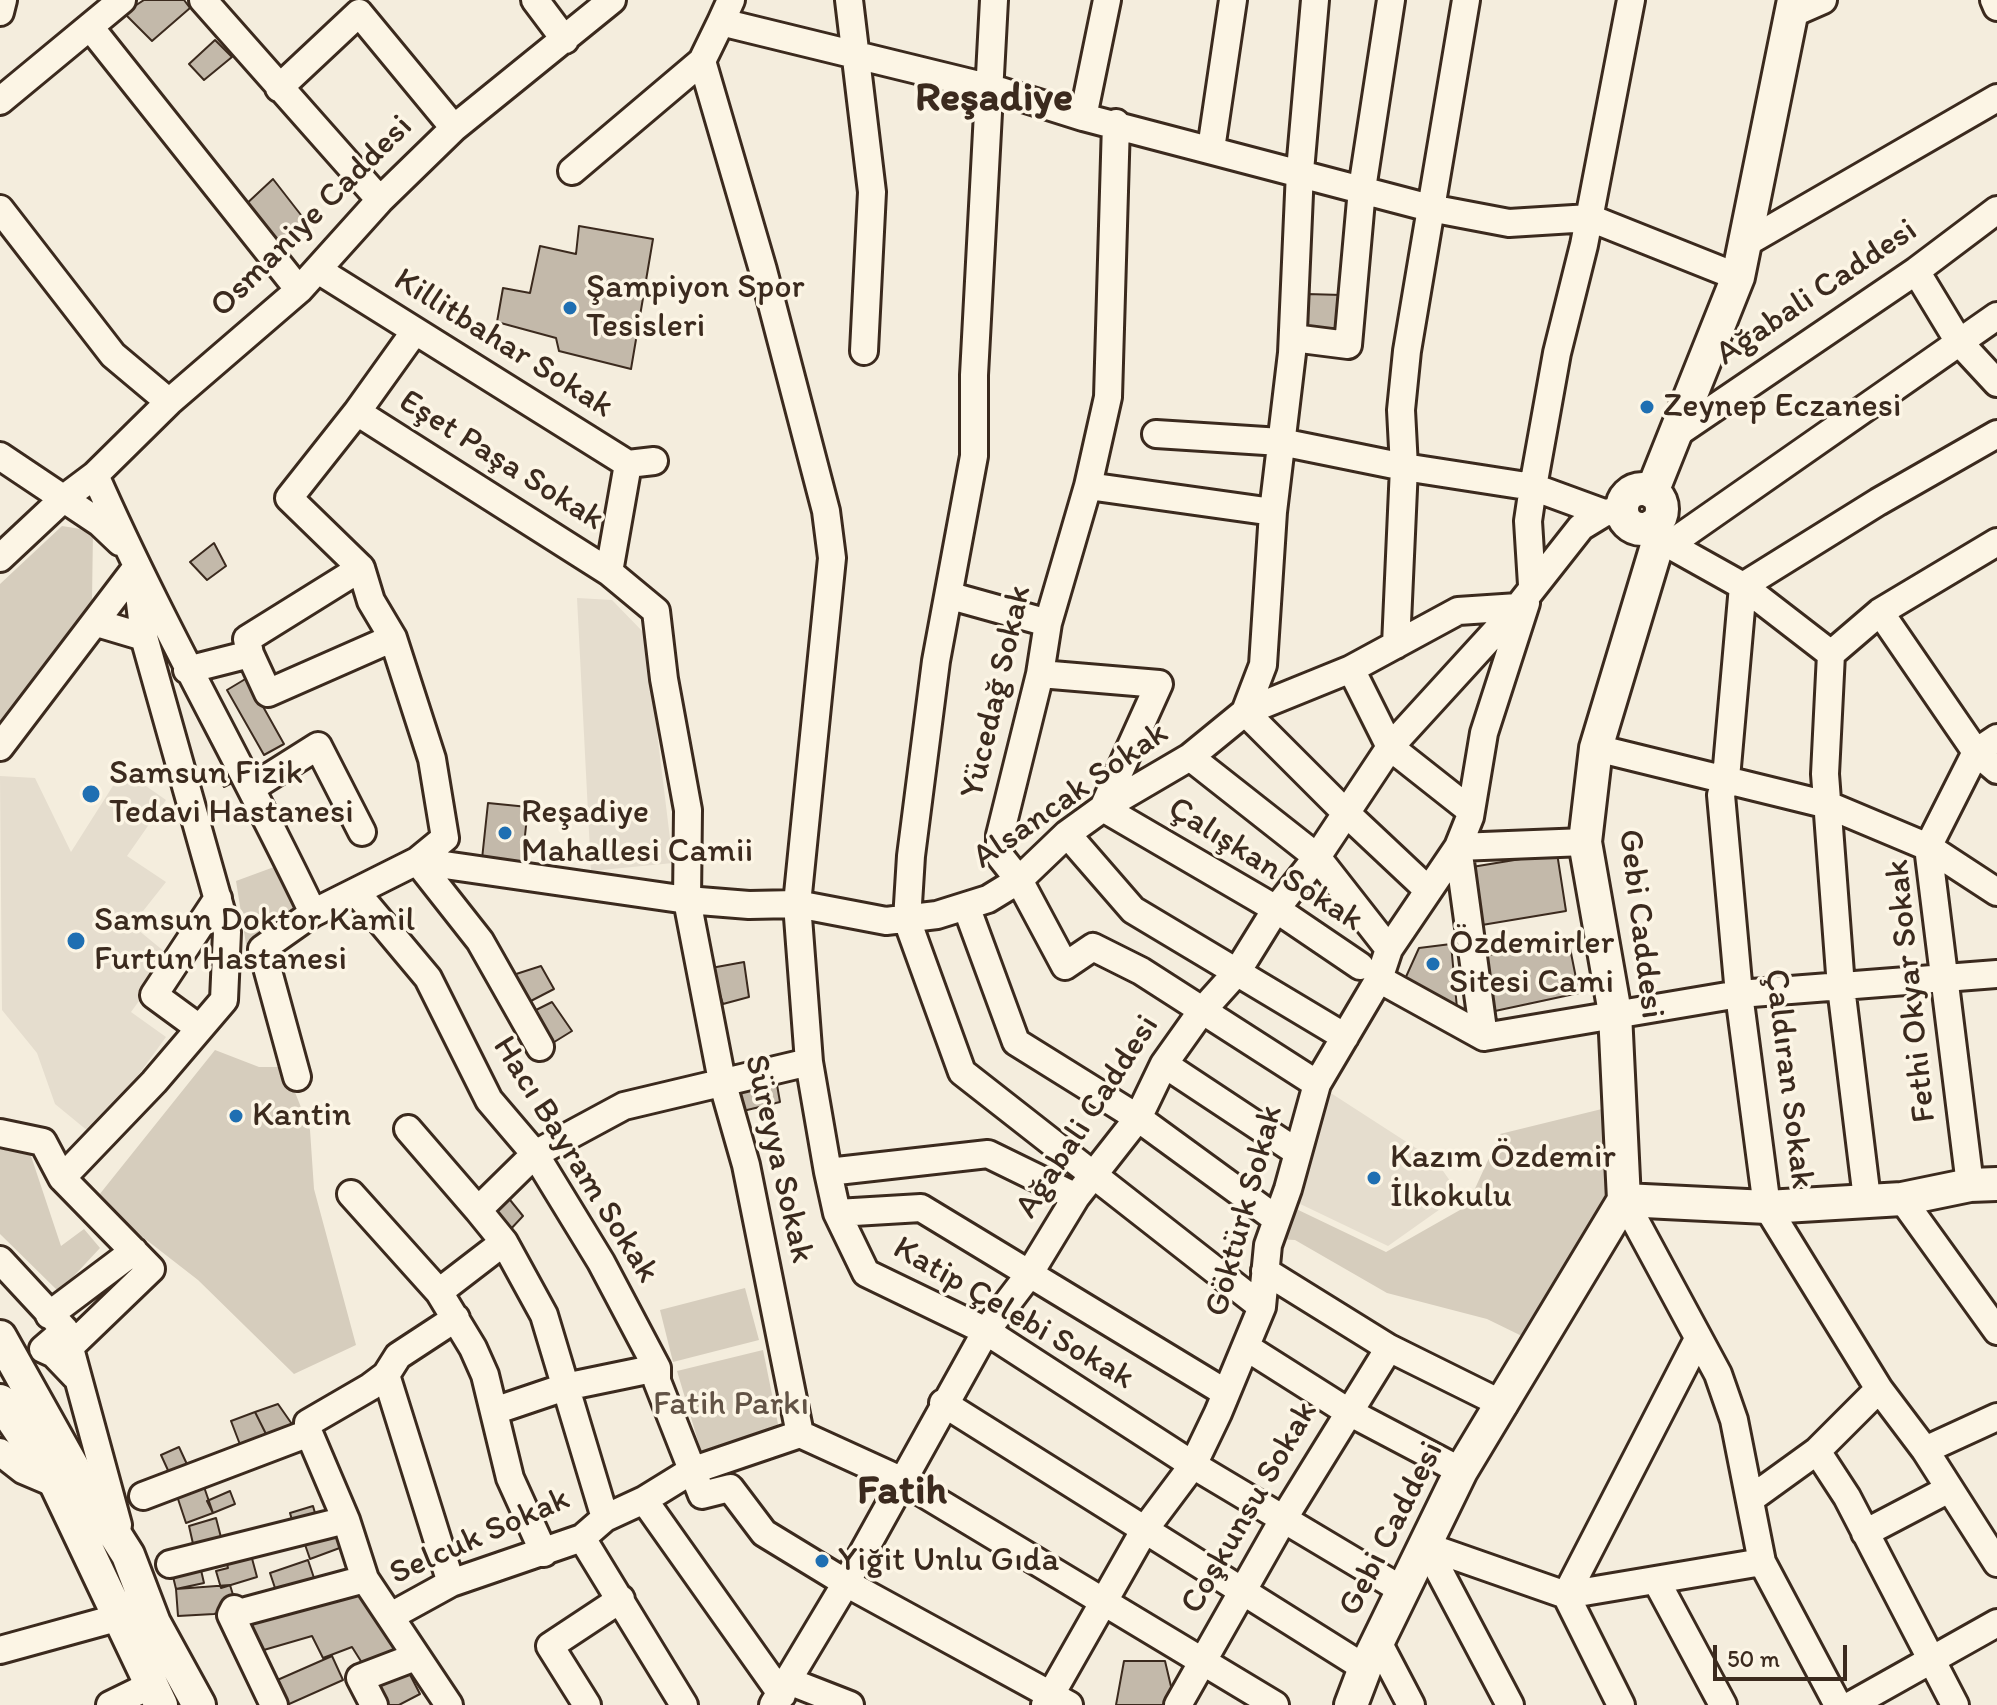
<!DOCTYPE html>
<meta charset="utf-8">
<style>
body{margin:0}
#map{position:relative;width:1997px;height:1705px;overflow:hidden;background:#f4eddd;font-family:Itim,sans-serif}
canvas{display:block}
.scale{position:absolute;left:1713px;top:1645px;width:134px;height:36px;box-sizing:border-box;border:4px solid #3b2a1e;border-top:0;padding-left:10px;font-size:24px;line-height:28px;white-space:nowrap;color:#3b2a1e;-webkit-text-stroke:6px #fcf5e5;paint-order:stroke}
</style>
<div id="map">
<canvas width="1997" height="1705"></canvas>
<div class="scale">50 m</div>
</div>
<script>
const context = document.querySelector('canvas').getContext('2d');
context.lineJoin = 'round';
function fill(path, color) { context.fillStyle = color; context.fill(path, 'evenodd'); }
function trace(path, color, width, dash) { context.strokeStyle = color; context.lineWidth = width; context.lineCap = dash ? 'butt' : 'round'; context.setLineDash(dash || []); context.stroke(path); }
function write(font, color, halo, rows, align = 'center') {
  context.font = font + ' Itim,sans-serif'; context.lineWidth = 7; context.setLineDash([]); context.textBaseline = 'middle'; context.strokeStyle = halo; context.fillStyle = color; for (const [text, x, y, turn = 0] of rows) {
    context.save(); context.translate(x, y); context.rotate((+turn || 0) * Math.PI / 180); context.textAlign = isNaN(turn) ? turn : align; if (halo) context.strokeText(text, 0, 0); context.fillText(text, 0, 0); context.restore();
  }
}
const built = new Path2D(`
 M577 598 612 600 645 634 673 863 591 871Z
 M123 770 166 800 127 856 166 882 132 925 171 957 131 1012 166 1037 94 1136 55 1104 37 1053 2 1010 0 776 35 778 71 852Z
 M1323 1088 1436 1161 1460 1195 1388 1246 1294 1201Z`);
const green = new Path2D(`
 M62 526 93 531 92 600 0 727V584Z
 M274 867 297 916 246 944 236 881Z
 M215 1050 259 1067H285L310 1130 314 1189 356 1345 294 1374 198 1280 95 1200Z
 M1610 1107 1611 1185 1528 1339 1487 1319 1387 1293 1295 1240 1277 1239 1290 1206 1386 1252 1467 1206 1500 1134Z
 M0 1138H25L61 1246 84 1229 100 1248 59 1292 0 1234Z
 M745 1288 759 1340 673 1362 660 1310Z
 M763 1350 780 1434 704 1461 677 1371Z`);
const building = new Path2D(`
 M144 0H184L190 8 152 41 124 13Z
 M215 40 232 57 204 80 189 64Z
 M273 179 308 224 276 247 243 207Z
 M579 226 653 239 631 369 559 351 556 338 497 322 503 288 530 293 540 246 576 254Z
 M1307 294 1342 295V330L1306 327Z
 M214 543 226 566 207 580 190 562Z
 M247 678 284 744 264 755 227 690Z
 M232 770 238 780 224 787 219 777Z
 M488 803 528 807 522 864 482 859Z
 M1557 853 1566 911 1482 925 1472 867Z
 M1568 938 1579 993 1495 1011 1484 956Z
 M1451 944 1457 1008 1405 979 1419 948Z
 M744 962 749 997 723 1004 711 968Z
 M541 966 554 989 527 1003 513 975Z
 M552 1002 572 1031 551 1044 530 1013Z
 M776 1079 780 1102 743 1111 734 1087Z
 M506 1195 523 1216 508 1232 484 1210Z
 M278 1404 294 1427 269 1440 255 1412Z
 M255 1412 271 1444 244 1455 231 1421Z
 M179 1447 191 1473 172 1479 161 1455Z
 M202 1481 213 1513 186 1523 175 1490Z
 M230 1491 235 1504 213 1513 207 1501Z
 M313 1506 317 1520 294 1527 290 1513Z
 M216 1518 224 1549 196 1557 189 1526Z
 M337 1523 345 1546 310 1559 302 1536Z
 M250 1551 257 1577 221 1588 216 1571 228 1568 225 1557Z
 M198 1557 204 1583 176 1589 170 1564Z
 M308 1560 317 1587 279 1600 270 1573Z
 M230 1585 237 1608 214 1614 178 1616 176 1589Z
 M358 1587 404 1657 369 1674 352 1647 323 1658 312 1636 250 1654 236 1617Z
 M332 1656 343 1680 287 1705H275L266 1685Z
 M1124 1661H1165L1174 1699 1171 1705H1116Z
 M407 1669 420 1694 399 1705H375L368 1691Z`);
const minor = new Path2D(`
 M203 0 380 200
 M535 0 565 40
 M849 0 872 192 864 351
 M994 0 974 375V456L936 661 911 856 907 920 962 1072 1262 1307
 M1107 0 1083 117 1430 208 1509 223 1590 218 1738 277
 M1315 0 1300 171 1292 353 1273 512 1263 665 1245 712 1345 812 1428 890
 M1994 0 1997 7
 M0 12 3 0
 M1791 14 1823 0
 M721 22 731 0
 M90 27 299 290
 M702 61 763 270 826 511 832 558 797 904 809 1062 828 1172 837 1213 866 1273 986 1331 1193 1465 1404 1591
 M279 88 359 13 454 128
 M0 101 122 0
 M1116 123 1108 397 1088 486 1048 623 1040 674 1000 835V856L1019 880 1065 966 1093 947 1141 971 1317 1084
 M1211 149 1233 0
 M572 171 702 61 721 22 991 88 1083 117
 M0 209 113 355 169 402
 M1746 243 1997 98
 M318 270 628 464 654 461
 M1916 271 1959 342 1997 383
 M1293 338 1348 345 1362 189 1391 0
 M357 412 415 331
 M1156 434 1281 442 1404 467 1533 487 1604 513 1622 510
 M1676 434 1916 271 1997 210
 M0 456 100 523 120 542
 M628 464 609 572 656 611 664 679 688 810 687 900 722 1081 746 1165 800 1434
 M95 475C161 625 243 766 313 913
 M1088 486 1273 512
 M1659 539 1743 586 1831 654
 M1669 545 1997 316
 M0 558 63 499 95 475 169 402 299 290 380 200 454 128 612 0
 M1532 585 1528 521 1533 487 1557 353 1584 245 1631 0
 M1743 586 1726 778 1721 795 1739 994 1767 1207 1879 1389 1925 1450 1997 1563
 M1743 586 1878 502 1997 434
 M951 596 1048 623
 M1880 612 1976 752 1997 770
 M97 623 144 637
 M1396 645 1404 467 1401 410 1407 351 1466 0
 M250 654 247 639 361 568
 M1831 654 1825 774 1841 987 1867 1199
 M1831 654 1880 612 1997 542
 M1351 669 1390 747 1471 811
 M187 670 250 654 268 693 393 638
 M1040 674 1159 684 1103 808 1276 909 1360 966
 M0 747 136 568
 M1596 748 1828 805 1928 847 1997 892
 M1190 757 1317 857 1389 949
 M253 787 318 746 362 832
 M1067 834 1133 910 1345 1037
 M356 892 428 978 489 1100 535 1154 601 1262 657 1368V1381L702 1495 730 1488 764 1533 846 1583 1069 1705
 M966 906 1016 1042 1138 1118 1275 1218
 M1379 979 1484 1037 1739 994 1997 974
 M199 1028 154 995 218 898
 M1484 1037 1458 847 1585 842
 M540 1047 480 941 417 861 445 838 432 759 393 638 371 601 361 568 289 498 357 412 609 572
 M1164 1064 1297 1152
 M297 1077 262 949 313 913 417 861 687 900 749 905 797 904 886 921 937 915 988 899 1019 880 1067 834 1103 808 1190 757 1245 712 1351 669 1458 611 1518 607 1581 527 1604 513
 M408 1129 478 1210
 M0 1133 43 1142 62 1178 151 1269 70 1347
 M828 1172 988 1154 1076 1197
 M62 1178 154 1082 224 1000 227 932 144 637 136 568
 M1970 1185 1928 847 1976 752 1997 738
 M351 1194 439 1292 473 1348 485 1375 510 1478 544 1553
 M1902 1199 1997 1331
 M1624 1200 1718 1374 1734 1420 1762 1562 1838 1705
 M837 1213 921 1208 1226 1393
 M504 1242 544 1315 605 1518
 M0 1260 65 1330 118 1525
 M1265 1271 1389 1348 1504 1405
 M439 1292 504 1242 478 1210 535 1154 624 1106 809 1062
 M49 1315 134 1251
 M65 1330 43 1349 54 1354 75 1376
 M1246 1347 1347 1411 1461 1471
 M386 1375 451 1583
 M1879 1389 1817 1451 1847 1497 1955 1705
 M943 1403 1365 1668
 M494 1411 565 1387 657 1368
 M1925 1450 1997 1417
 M0 1452 23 1470 56 1484
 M143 1496 309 1433
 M1752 1498 1817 1451
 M644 1500 782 1695
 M1865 1533 1949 1489
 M582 1538 684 1705
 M1426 1546 1566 1595 1762 1562
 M1426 1546 1510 1705
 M170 1564 346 1520
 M1657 1582 1723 1705
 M234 1609 231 1615 365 1579
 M231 1615 274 1705
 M391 1616 451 1583 582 1538 605 1518 644 1500 691 1471 800 1434 903 1481 1275 1705
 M1378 1642 1411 1705
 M0 1650 120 1617
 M786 1680 850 1705
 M110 1705 151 1685
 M374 1705 360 1678 415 1657
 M449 1705 365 1579 346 1520 309 1433 308 1423 370 1387 386 1375 398 1356 456 1318
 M587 1705 550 1646 621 1599
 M773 1705 846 1583 986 1331 1028 1276 1076 1197 1138 1118 1164 1064 1201 1012 1237 972 1276 909 1317 857 1390 747 1518 607
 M1045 1705 1145 1529 1193 1465 1218 1413 1262 1307 1268 1245 1288 1189 1317 1084 1379 979 1389 949 1458 847 1470 817 1484 733 1526 603
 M1178 1705 1284 1518 1389 1348
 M1621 1705 1566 1595 1698 1339
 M1851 1705 1997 1623`);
const major = new Path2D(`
 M1622 509a20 20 0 1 1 40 0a20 20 0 1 1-40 0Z
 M1652 492 1738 277 1794 0
 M1624 1200 1767 1207 1902 1199 1970 1185 1997 1184
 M0 1337 76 1473 128 1555 154 1623 199 1705
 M0 1401 56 1484 161 1705
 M1351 1705 1365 1668 1461 1471 1624 1200 1615 1013 1585 842 1596 748 1659 539 1652 526`);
const markers = [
 [570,308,8,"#1f6fb2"],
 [1647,407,8,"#1f6fb2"],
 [91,794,10,"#1f6fb2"],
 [505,833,8,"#1f6fb2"],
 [76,941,10,"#1f6fb2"],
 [1433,964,8,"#1f6fb2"],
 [236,1116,8,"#1f6fb2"],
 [1374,1178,8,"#1f6fb2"],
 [822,1561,8,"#1f6fb2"]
];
const streetNames = [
 ["Osmaniye Caddesi",312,217,-45],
 ["Ağabali Caddesi",1817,293,-34],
 ["Killitbahar Sokak",503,344,32],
 ["Eşet Paşa Sokak",501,461,32],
 ["Yücedağ Sokak",997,692,-77],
 ["Alsancak Sokak",1071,796,-35],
 ["Çalışkan Sokak",1265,865,32],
 ["Gebi Caddesi",1640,924,83],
 ["Fethi Okyar Sokak",1912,991,-96],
 ["Çaldıran Sokak",1788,1079,83],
 ["Ağabali Caddesi",1088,1117,-57],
 ["Süreyya Sokak",778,1159,77],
 ["Hacı Bayram Sokak",575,1160,58],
 ["Göktürk Sokak",1245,1211,-75],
 ["Katip Çelebi Sokak",1013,1314,30],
 ["Coşkunsu Sokak",1250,1508,-60],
 ["Gebi Caddesi",1392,1529,-63],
 ["Selcuk Sokak",480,1537,-24]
];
const poiNames = [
 ["Şampiyon Spor",586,288],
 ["Tesisleri",586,327],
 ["Zeynep Eczanesi",1663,407],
 ["Samsun Fizik",109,774],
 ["Tedavi Hastanesi",109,813],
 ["Reşadiye",521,813],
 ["Mahallesi Camii",521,852],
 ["Samsun Doktor Kamil",94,921],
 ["Furtun Hastanesi",94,960],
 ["Özdemirler",1449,944],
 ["Sitesi Cami",1449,983],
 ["Kantin",252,1116],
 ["Kazım Özdemir",1390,1158],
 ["İlkokulu",1390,1197],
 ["Yiğit Unlu Gıda",838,1561]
];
const parkNames = [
 ["Fatih Parkı",731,1405]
];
const districtNames = [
 ["Reşadiye",994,99],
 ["Fatih",902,1492]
];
fill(built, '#e5ddce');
fill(green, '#d6cdbd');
fill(building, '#c3b9aa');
trace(building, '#3b2a1e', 2);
trace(minor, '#3b2a1e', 32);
trace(major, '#3b2a1e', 38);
trace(minor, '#fcf5e5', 26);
trace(major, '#fcf5e5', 32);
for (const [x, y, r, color] of markers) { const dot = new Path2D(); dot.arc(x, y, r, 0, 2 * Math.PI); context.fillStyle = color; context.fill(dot); trace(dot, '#fcf5e5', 3); }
write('34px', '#3b2a1e', '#fcf5e5', streetNames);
write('34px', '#3b2a1e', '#fcf5e5', poiNames, 'left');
write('34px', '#625346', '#fcf5e5', parkNames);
write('bold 42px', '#3b2a1e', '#fcf5e5', districtNames);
</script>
